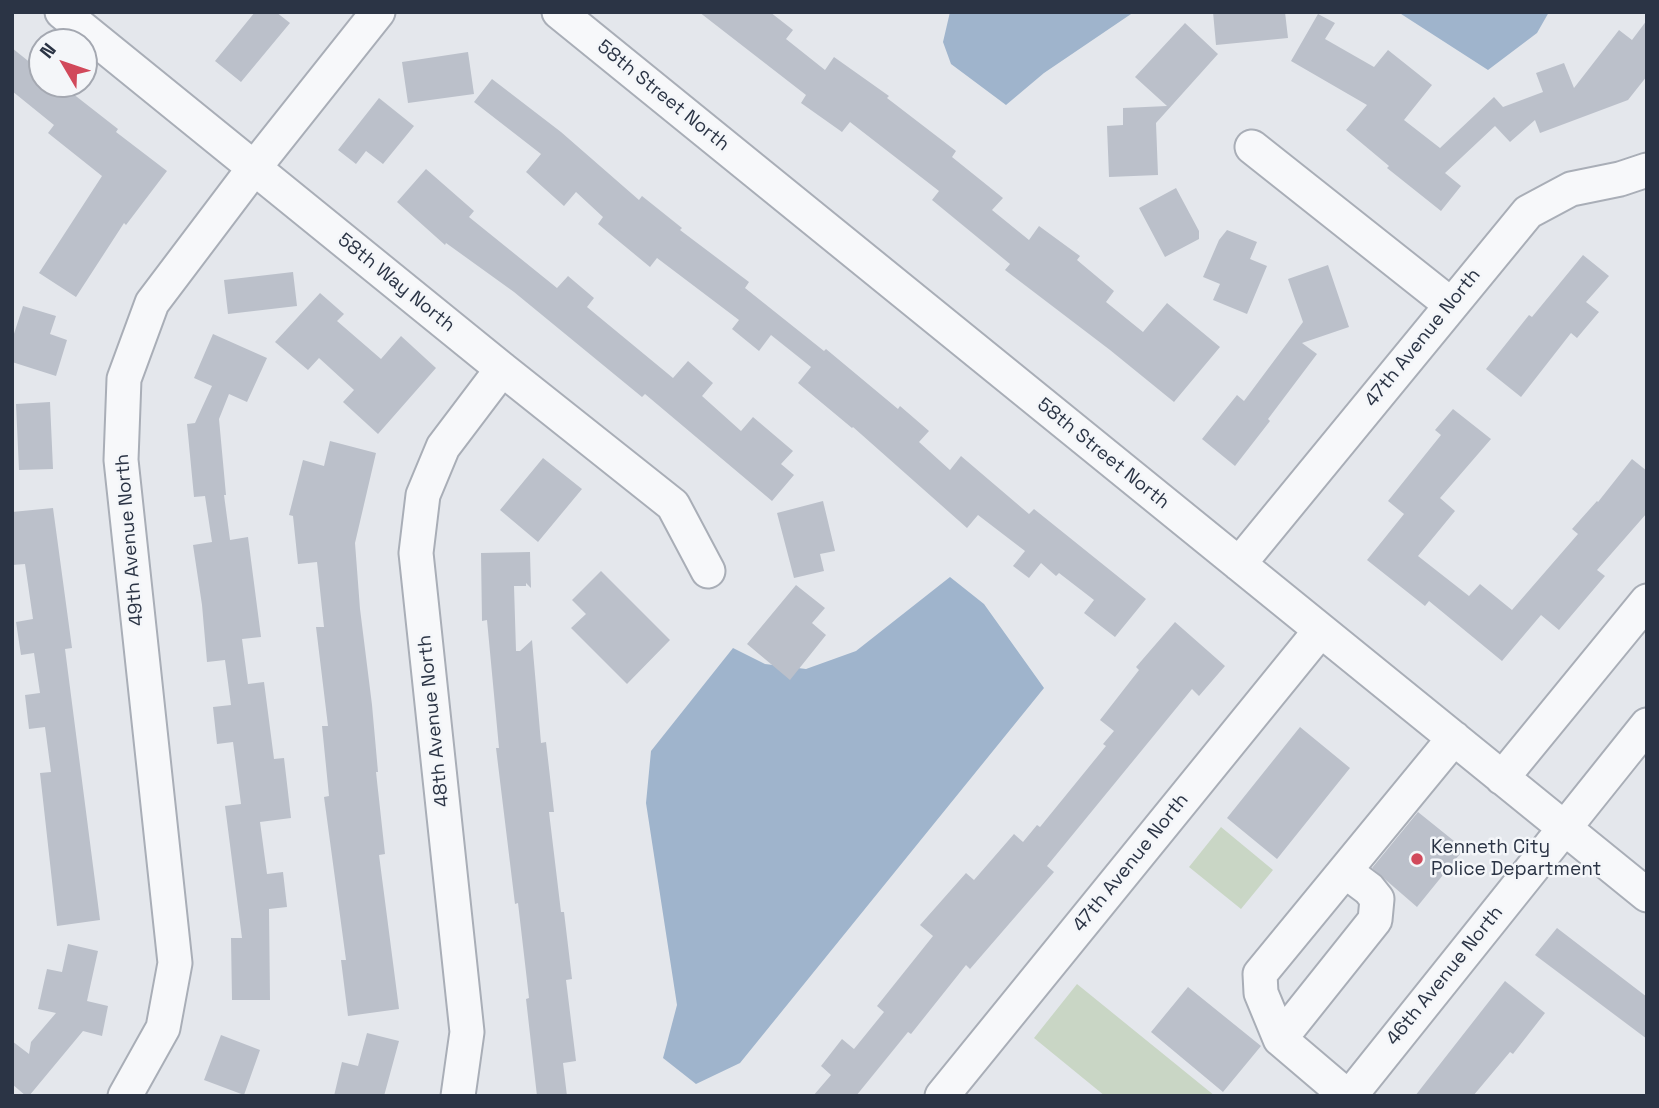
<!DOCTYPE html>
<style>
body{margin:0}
#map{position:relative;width:1659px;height:1108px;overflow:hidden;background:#e4e7ec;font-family:"Space Grotesk",sans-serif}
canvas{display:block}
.frame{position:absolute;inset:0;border:14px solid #2b3445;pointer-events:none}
.north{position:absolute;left:28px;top:28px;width:70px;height:70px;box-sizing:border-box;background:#f4f6f9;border:2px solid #a4a8b1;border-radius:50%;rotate:309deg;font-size:19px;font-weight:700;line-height:28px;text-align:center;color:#2b3445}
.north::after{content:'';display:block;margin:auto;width:24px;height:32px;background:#d1495b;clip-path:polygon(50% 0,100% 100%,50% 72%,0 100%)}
</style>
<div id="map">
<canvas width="1659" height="1108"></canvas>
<div class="frame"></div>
<div class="north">N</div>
</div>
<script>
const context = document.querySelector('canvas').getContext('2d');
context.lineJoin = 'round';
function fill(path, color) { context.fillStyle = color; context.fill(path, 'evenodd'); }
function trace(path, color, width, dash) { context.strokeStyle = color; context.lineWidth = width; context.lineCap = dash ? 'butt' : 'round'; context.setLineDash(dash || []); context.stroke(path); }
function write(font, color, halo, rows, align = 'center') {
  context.font = font + ' "Space Grotesk",sans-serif'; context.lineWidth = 5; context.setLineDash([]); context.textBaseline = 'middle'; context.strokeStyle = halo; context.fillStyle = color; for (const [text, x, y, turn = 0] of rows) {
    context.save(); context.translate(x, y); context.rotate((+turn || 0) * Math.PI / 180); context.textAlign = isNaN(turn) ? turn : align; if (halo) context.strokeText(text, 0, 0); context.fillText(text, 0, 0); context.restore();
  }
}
const green = new Path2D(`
 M1221 827 1273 870 1241 909 1189 867Z
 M1077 984 1215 1096H1105L1034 1038Z`);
const water = new Path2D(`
 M950 12H1134L1044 73 1006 105 951 64 943 42Z
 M1398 12H1549L1537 33 1488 70Z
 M950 577 984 604 1044 688 740 1063 696 1084 663 1058 677 1005 646 803 651 751 733 648 765 664 806 669 856 651Z`);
const building = new Path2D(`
 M255 12H276L290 23 241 82 215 61Z
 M699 12H770L793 30 786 39 825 70 834 57 889 96 887 98 956 151 952 157 1003 198 992 210 1029 240 1039 226 1080 256 1077 260 1114 291 1106 302 1143 332 1167 303 1220 347 1174 402 1110 350 1005 270 1010 264 932 200 939 191 850 122 842 132 801 103 806 95Z
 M1213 12H1285L1288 38 1216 45Z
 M1318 14 1335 23 1325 39 1374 67 1388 50 1432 85 1404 120 1440 148 1494 97 1503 107 1543 92 1536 73 1564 63 1574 88 1619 30 1632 40 1647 20V76L1628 100 1540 133 1535 120 1510 142 1495 126 1445 173 1461 186 1441 211 1387 168 1389 166 1346 130 1367 105 1291 61Z
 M1185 23 1218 54 1156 123 1158 175 1109 177 1107 126 1123 125V108L1167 106 1135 77Z
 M12 48 42 72V84H57L62 88 63 86 118 129 116 132 167 171 126 225 124 223 76 297 39 273 102 176 48 133 54 125 12 91Z
 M468 52 474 94 408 103 402 62Z
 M492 79 561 132 639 200 642 196 682 228 680 230 749 282 745 288 824 351 826 349 898 409 900 406 929 431 919 442 950 470 961 456 1029 514 1034 509 1146 599 1115 637 1084 613 1094 600 1059 573 1056 576 1041 563 1029 578 1013 566 1025 551 978 515 967 528 853 427 852 428 798 383 811 367 771 335 759 351 732 329 739 320 657 258 650 267 598 224 603 217 576 192 564 206 526 172 541 154 474 102Z
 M379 98 414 126 383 164 366 151 356 164 338 150Z
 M426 169 474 211 469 217 557 288 568 276 594 298 587 307 673 378 688 361 713 383 702 396 741 431 753 417 793 451 781 464 794 475 772 501 645 394 642 397 514 292 446 243 445 245 397 202Z
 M1176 188 1199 231V239L1165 257 1139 208Z
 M1227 230 1257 242 1250 259 1267 266 1247 314 1213 300 1220 284 1203 277 1219 240Z
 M1583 255 1609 276 1586 302 1599 312 1577 338 1571 333 1521 397 1486 369 1529 315 1532 317Z
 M1328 265 1349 327 1302 343 1317 354 1268 419 1270 421 1235 466 1202 439 1237 395 1244 401 1303 322 1288 279Z
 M293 272 297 306 228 314 224 280Z
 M320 293 344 314 337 321 381 359 401 336 436 368 378 434 343 402 354 390 319 358 308 370 275 342Z
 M23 306 56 316 50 334 67 340 56 376 12 362V340Z
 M213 334 267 358 247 402 229 394 219 419 226 495H224L230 540 248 537 261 637 242 639 248 684 264 682 274 759 284 758 291 818 260 822 267 874 283 872 287 907 269 909 270 1000H232L231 938H242L225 806 241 804 233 742 217 744 213 707 231 705 225 660 207 662 202 605 193 545 212 542 205 496 194 497 187 424 195 423 212 386 194 378Z
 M50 402 53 469 19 470 16 404Z
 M1453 409 1491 439 1440 498 1455 511 1418 556 1469 596 1480 584 1512 610 1578 534 1572 529 1597 501 1598 502 1632 459 1647 471V513L1597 570 1605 576 1559 630 1541 615 1502 661 1429 601 1425 606 1367 560 1404 514 1388 501 1441 435 1435 430Z
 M330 441 376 453 355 543 360 609 372 705 378 772H376L385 854 379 855 399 1009 348 1016 341 960H346L324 797 329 796 322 726H328L316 627H324L317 562 298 564 293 516 289 515 303 460 324 466Z
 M543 458 582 489 538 542 500 510Z
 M823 501 835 551 820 554 824 571 794 578 777 513Z
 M53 508 72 648 65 649 100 920 57 926 40 773 51 772 45 727 29 729 25 695 40 693 34 653 21 655 16 622 33 619 25 564 12 565V512Z
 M530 552 531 588 526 583V586H514L516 651H520L532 640 541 743 546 742 554 812H549L561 912H564L572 979 566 980 576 1061 563 1063 567 1096H537L526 999 529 998 518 903 515 904 496 748H499L487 620 482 621 481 553Z
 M601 571 670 640 627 684 571 628 586 614 572 600Z
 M796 585 825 608 812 623 826 635 790 680 747 644Z
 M1175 622 1225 666 1199 696 1192 689 1047 866 1054 872 970 969 966 965 911 1034 908 1032 856 1096H813L831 1075 821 1066 842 1039 854 1049 884 1012 877 1006 933 936 920 925 966 873 974 880 1014 834 1023 842 1037 825 1040 827 1106 746 1103 744 1114 731 1100 720 1139 670 1136 667Z
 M1300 727 1350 768 1277 859 1227 818Z
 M1418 812 1464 849 1417 907 1372 868Z
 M1557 928 1647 997V1039L1535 955Z
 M68 944 98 951 87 1001 108 1006 102 1036 83 1031 29 1096H26L12 1084V1041L29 1054 31 1042 56 1013 38 1009 47 969 62 972Z
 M1505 981 1545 1013 1513 1054 1510 1052 1473 1096H1415Z
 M1188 987 1261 1046 1223 1092 1151 1032Z
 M367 1033 399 1041 384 1096H334L342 1062 358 1066Z
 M221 1035 260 1050 244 1095 204 1080Z`);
const minor = new Path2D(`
 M62 12 502 369 673 505 708 571
 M559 12 1647 895
 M1252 147 1450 304
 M1239 564 1528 212 1571 189 1620 179 1647 170
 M1502 778 1647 601
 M1280 1039 1375 920 1377 899 1369 889 1345 871
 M125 1096 163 1028 175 963 121 460 124 379 152 303 254 168 378 12
 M458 1096 467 1032 416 553 423 495 443 447 502 369
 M942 1096 1320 631
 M1347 1096 1280 1039 1261 993 1260 974 1454 738
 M1350 1096 1647 725`);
const markers = [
 [1417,859,7,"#d1495b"]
];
const streetNames = [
 ["58th Street North",663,96,39],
 ["58th Way North",396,283,39],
 ["47th Avenue North",1423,338,-51],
 ["58th Street North",1103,454,39],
 ["49th Avenue North",130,540,-95],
 ["48th Avenue North",434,721,-96],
 ["47th Avenue North",1131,863,-51],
 ["46th Avenue North",1445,976,-51]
];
const poiNames = [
 ["Kenneth City",1431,848],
 ["Police Department",1431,870]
];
fill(green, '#c9d6c5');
fill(water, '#9fb4cc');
fill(building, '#bbc0ca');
trace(minor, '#a9aeb7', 37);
trace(minor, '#f7f8fa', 33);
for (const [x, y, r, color] of markers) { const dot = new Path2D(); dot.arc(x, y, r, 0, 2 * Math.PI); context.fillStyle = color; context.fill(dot); trace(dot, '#f4f6f9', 2.5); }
write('19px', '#2b3445', '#f4f6f9', streetNames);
write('19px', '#2b3445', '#f4f6f9', poiNames, 'left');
</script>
